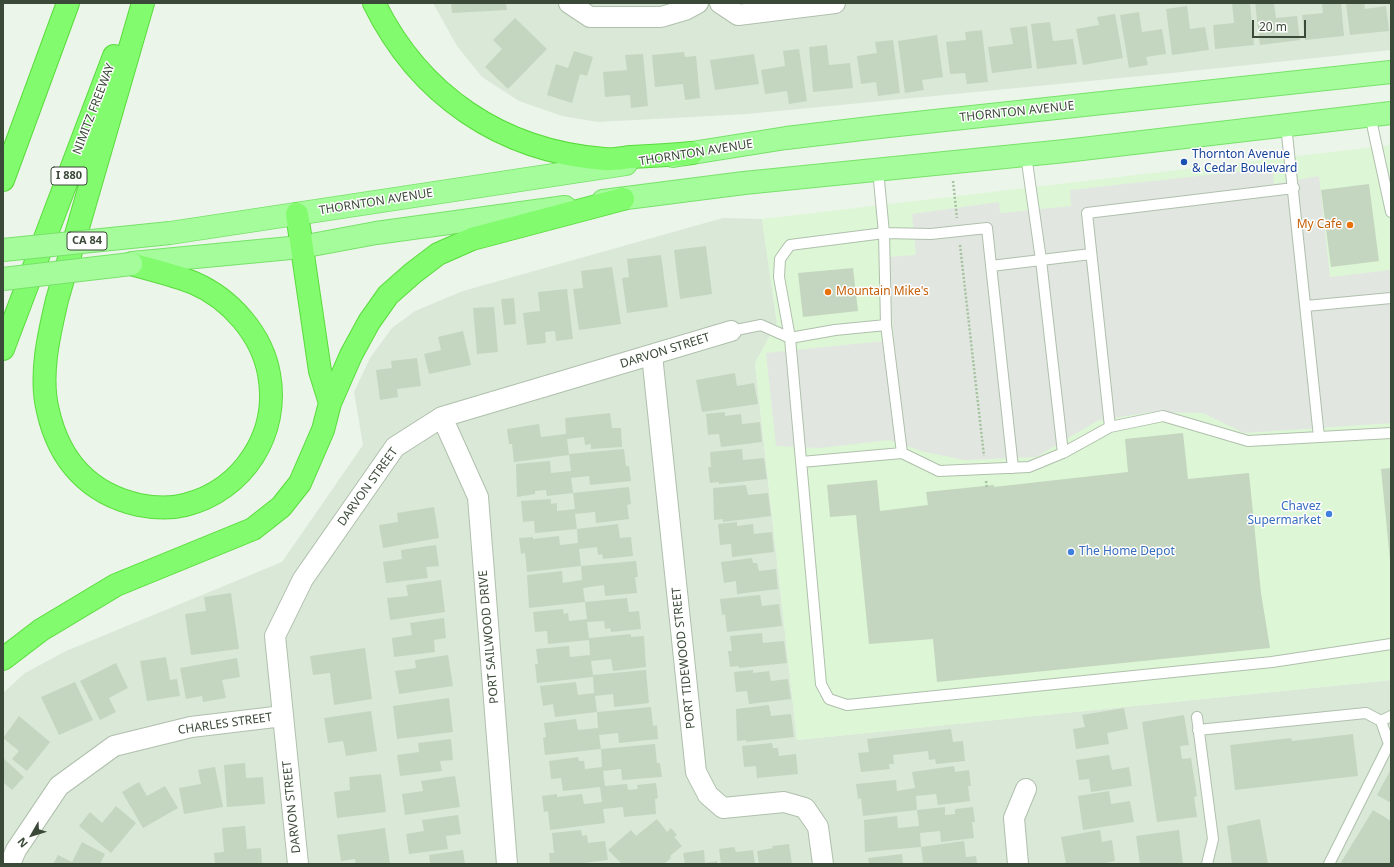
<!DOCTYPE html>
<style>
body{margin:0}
#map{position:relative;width:1394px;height:867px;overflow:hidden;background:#ebf5ea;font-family:"Noto Sans",sans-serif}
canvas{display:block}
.frame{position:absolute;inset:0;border:4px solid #3b4938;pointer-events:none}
.north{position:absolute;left:12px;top:815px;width:40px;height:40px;-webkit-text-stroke:3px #fff;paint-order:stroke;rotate:231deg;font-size:11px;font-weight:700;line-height:16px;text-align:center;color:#3b4938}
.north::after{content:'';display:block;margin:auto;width:14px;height:18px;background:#3b4938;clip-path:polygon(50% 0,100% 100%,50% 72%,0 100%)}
.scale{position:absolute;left:1252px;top:20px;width:54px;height:18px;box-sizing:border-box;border:2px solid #3b4938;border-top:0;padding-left:5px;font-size:12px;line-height:14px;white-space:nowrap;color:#3b4938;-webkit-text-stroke:3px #fff;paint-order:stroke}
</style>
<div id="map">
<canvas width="1394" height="867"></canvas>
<div class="frame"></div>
<div class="north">N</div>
<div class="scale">20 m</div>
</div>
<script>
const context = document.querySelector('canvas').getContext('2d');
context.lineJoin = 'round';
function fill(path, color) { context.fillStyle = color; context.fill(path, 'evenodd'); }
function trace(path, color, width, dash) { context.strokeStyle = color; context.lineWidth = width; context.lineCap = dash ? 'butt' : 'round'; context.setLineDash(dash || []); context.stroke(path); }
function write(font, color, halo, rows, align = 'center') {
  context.font = font + ' "Noto Sans",sans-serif'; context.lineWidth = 3; context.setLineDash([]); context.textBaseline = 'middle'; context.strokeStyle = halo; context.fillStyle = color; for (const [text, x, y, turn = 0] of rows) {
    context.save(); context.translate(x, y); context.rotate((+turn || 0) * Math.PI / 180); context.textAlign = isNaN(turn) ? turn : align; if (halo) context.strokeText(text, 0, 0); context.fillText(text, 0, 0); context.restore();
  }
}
const residential = new Path2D(`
 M433 3H1391V50L1162 74 747 114 598 122 562 116 519 101 482 77 457 46Z
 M723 218 762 219 777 323 755 363 797 740 1391 680V864H3V693L25 673 66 651 282 562 363 445 354 392 370 358 392 328 415 311 463 291Z`);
const commercial = new Path2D(`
 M1391 145V680L797 740 755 363 777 323 762 219Z`);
const parking = new Path2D(`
 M1272 168 1274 184 1319 176 1330 277 1391 270V423L1244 433 1203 413 1150 412 1097 421 1036 457 965 460 925 452 889 440 820 448 776 446 766 353 894 340 887 257 916 255 912 214 999 202 1000 213 1071 206 1070 190Z`);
const building = new Path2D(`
 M451 3H506L507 10 452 13Z
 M1232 3H1250L1254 45 1215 49 1213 25 1234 23Z
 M1255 3H1274L1276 18 1297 16 1300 40 1260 45Z
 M1322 3H1341L1344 36 1305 40 1302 15 1323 13Z
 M1346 3H1364L1365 9 1386 6 1389 31 1350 35Z
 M1187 6 1190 29 1205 27 1209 50 1172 55 1166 9Z
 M1139 12 1142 32 1162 29 1166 54 1146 57 1148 65 1129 68 1120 15Z
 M1115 14 1123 58 1083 65 1076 29 1099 25 1097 17Z
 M515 18 547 49 508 89 485 67 502 49 493 40Z
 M1050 22 1053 41 1073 39 1077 64 1037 69 1031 24Z
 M1027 26 1032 68 992 73 988 47 1013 44 1010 28Z
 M982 30 988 82 967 84 965 73 950 74 946 42 966 40 965 32Z
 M937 35 943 77 922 80 924 90 905 93 898 41Z
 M893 40 900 93 878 96 876 82 861 84 857 56 877 53 875 42Z
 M827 45 829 65 850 63 853 88 813 92 809 47Z
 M799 49 807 101 789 104 787 91 765 94 761 70 785 66 783 51Z
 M574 51 593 57 587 76 580 74 572 103 547 95 556 64 568 68Z
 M684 52 685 57 696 56 700 98 685 100 683 84 655 87 652 55Z
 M643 54 648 106 631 108 630 95 605 97 603 72 627 70 625 55Z
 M754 54 759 84 715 90 710 60Z
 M1369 184 1379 261 1331 267 1321 190Z
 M706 246 712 294 680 299 674 250Z
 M661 255 668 307 627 313 622 278 629 277 627 259Z
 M612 267 621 324 579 330 573 289 583 288 581 271Z
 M853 268 858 311 803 317 798 273Z
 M567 289 573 339 556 341 555 331 545 332 546 343 527 345 523 313 540 311 538 292Z
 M514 298 516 324 504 325 501 299Z
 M494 307 498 352 477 354 473 308Z
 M463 331 471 365 429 374 424 354 441 350 438 337Z
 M417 358 421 386 397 389 398 397 380 400 376 370 392 368 391 361Z
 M735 373 737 386 754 383 758 404 702 412 696 380Z
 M725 412V416L741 414 742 424 760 422 762 442 721 447 719 434 708 435 706 414Z
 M610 413 612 428H621L622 447 591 449V444L585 445 584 437 567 439 569 455 514 462 512 444H509L507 429 539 424 541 437 566 434 565 418Z
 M1183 433 1188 479 1249 473 1261 593 1270 648 937 682 933 639 869 644 856 515 830 517 827 485 877 480 880 511 928 505 926 492 994 485V487L1128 472 1125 439Z
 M624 449 626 466H629L631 481 590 485 589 476 571 478 573 493 547 496 546 490 535 491V494L517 497 516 464 550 461 551 473 571 471 569 454Z
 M742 449 743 460 764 458 767 479 719 484V482L710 483 708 467H711L710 452Z
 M1391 468V560H1390L1381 469Z
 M746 485 748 495 768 493 771 516 723 522V519L714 520 713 488Z
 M629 487 631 504 627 505 629 519 596 523 595 512 575 514 577 529 535 533 534 521 523 522 521 501 551 499V504L557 503V511L575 509 573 493Z
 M434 507 439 538 383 548 379 525 398 522 397 513Z
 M737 522V526L753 524 754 534 772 532 774 552 732 557 731 544 720 545 718 524Z
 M618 524 620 538 631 537 633 556 603 559 602 554 598 555 597 547 579 549 581 566 527 572 525 553 521 554 519 538 533 537V539L559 536 560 545 578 543 577 529Z
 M436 545 439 566 426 567 428 578 386 583 383 562 402 559 401 550Z
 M752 558 753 563H757L759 571 776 569 778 589 737 594 736 581 724 583 721 562Z
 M636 561 638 577H635L637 593 605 596 604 585 583 588 585 602 529 608 527 575 562 571 563 583 582 580 581 566Z
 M441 580 445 612 390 620 387 598 408 596 406 585Z
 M231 593 239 649 191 655 185 614 206 611 204 597Z
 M760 595 762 606 779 604 782 626 727 632 725 614 722 615 720 599Z
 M627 598 629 612 639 611 641 629 611 632 610 628 605 629 604 621 587 622 589 638 631 634V637L644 636 646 667 613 671 611 659 591 661 593 675 646 670 649 703 614 707 613 694 595 696 597 712 651 707 653 726 657 725 658 739 619 743 618 733 599 735 601 749 655 744 657 763H660L662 777 622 780 621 769 603 771 605 786 627 784 628 790 638 789 637 785 656 783 658 798 655 799 656 814 624 817 623 807 603 809 605 823 550 830 548 811 544 812 542 796 557 794V797L582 794 584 804 602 802 600 787 563 791 561 778 551 779 549 761 578 757 579 761H584L585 769 602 767 601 749 545 755 543 738 546 737 544 723 576 719 578 730 598 728 597 712 555 717 553 704 543 706 540 686 576 682 578 695 594 693 593 677 537 683 535 664H538L536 649 569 646 570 657 590 655 589 640 548 644 547 631 535 632 533 612 563 609 564 614 568 613 569 621 587 619 585 602Z
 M444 618 446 638 434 640 435 652 394 657 392 638 412 635 410 623Z
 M762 633 763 643 784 641 787 663 739 668V666L730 667 728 651H732L730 636Z
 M365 648 372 699 334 705 330 673 313 675 310 656Z
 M448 655 453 686 399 694 395 671 416 668 415 660Z
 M166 657 170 680 177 679 180 696 147 701 140 661Z
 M237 658 240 677 222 680 226 698 203 702 202 696 186 699 180 668Z
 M116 663 128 688 109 698 116 712 100 720 80 681Z
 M753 670V673L769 671 771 681 788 679 791 699 749 704 747 691 736 692 734 672Z
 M75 682 93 720 59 735 41 697Z
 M449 698 453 732 397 739 393 706Z
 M769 705 771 716 791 714 794 737 746 742V740L737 741 736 709Z
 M1124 708 1128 729 1107 733 1109 744 1076 749 1073 729 1085 727 1082 715Z
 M371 711 377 751 346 756 343 741 328 743 324 718Z
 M1184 715 1189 745 1180 746 1182 759 1191 758 1197 796 1194 797 1197 817 1157 822 1142 722Z
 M19 716 50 742 27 771 12 759 19 751 3 738Z
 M951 729 953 742 963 741 965 761 936 764 935 759 929 760 928 751 893 755 894 764H889L890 769 861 772 858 753 869 752 867 739Z
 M1353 734 1358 776 1235 790 1230 745 1291 738 1292 741Z
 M451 739 453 760 440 761 442 771 400 776 397 755 419 752 418 743Z
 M772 743 773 748H778L779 756 796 754 798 774 757 778 756 766 744 767 742 746Z
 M1109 755 1112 770 1129 767 1132 786 1091 792 1089 779 1079 780 1076 760Z
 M3 758 24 777 12 790 3 782Z
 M245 763 246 778 263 777 265 804 227 807 224 765Z
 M954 766 955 772 969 770 971 786H968L970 801 938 805 936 794 916 796 917 810 863 816 861 798 858 799 856 784 896 780 897 791 915 788 912 772Z
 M215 767 223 807 184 814 179 788 201 784 198 770Z
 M1391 769V803L1377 795Z
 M381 774 386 812 337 818 334 792 350 790 349 777Z
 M455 776 460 807 405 815 402 794 423 791 421 781Z
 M139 782 147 796 165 786 178 808 143 828 122 792Z
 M1109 791 1111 804 1130 801 1134 822 1083 830 1078 796Z
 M116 806 136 823 111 853 79 826 90 812 102 823Z
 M945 807V815L955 814V809L973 807 975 822H972L974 838 941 842 940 831 920 833 921 847 865 852 864 820 897 816 898 828 919 826 917 810Z
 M1373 810 1391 821 1390 864H1340Z
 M458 815 461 834 446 836 448 849 409 854 406 834 424 831 422 820Z
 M657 819 667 832 671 828 677 835 674 837 682 846 670 856 671 858 664 864H622L608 850 631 830 636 836Z
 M1260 819 1268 864H1232L1227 826Z
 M245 826 247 849 261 848 262 864H215L214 853 224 852 222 828Z
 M385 828 390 864H356L355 859 341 861 337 835Z
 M581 830 582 836 587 835 588 843 605 841 608 860 575 864H550L549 853H554L552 833Z
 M1100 830 1102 842 1112 840 1115 861 1100 864H1066L1061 837Z
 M1179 830 1183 864H1140L1136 836Z
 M964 841 966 857 976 856 977 864H916L923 862 921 847Z
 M82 842 105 854 100 864H53L58 855 72 862Z
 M789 844 792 864H759L757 851 773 848 772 846Z
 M734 847 736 852 753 850 755 864H721L719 849Z
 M463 850 465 864H430L429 855Z
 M704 850 705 863 717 861V864H685L683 853Z
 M902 854 903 864H869L868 858Z`);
const path = new Path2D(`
 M953 181 957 218
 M960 245 984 456
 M986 481 987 489`);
const service = new Path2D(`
 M1370 115 1391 212
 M1286 125 1319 437
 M1026 155 1041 260 1063 453
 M878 170 884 233 886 325 902 453
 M991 266 1091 254
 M1306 306 1391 298
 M886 325 835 330 790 338 821 684 829 699 847 705 1272 662 1391 644
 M731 331 761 325 790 338
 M790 338 779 277 780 259 790 245 884 233 931 234 987 228 1013 468
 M1110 427 1087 213 1294 188
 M801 462 902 453 939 471 1029 467 1063 453 1110 427 1163 416 1248 441 1391 433
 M1197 717 1213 839 1207 864
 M1381 721 1391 716
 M1198 730 1366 713 1381 721 1389 744 1329 864`);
const minor = new Path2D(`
 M569 3 590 17H661L685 10 698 3
 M720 3 738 15 835 3
 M652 355 696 772 708 795 723 808 784 802 805 808 818 827 823 864
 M442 417 478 497 507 864
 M10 864 16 850 59 786 114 746 191 727 283 716
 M298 864 275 636 303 579 395 447 442 417 731 331
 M1018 864 1014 818 1026 789`);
const primary = new Path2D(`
 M673 156 786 138 879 127 1391 72
 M603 201 744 183 1065 151 1391 113
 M170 233 626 164
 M132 263 301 247 376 233 565 207`);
const motorway = new Path2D(`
 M374 3C419 95 501 151 604 159 613 160 622 158 631 157 651 156 671 155 692 153
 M3 180 68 3
 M297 214 320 371 330 403
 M131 264C152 270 174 275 194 283 231 299 262 335 269 374 280 433 244 490 185 505 169 509 154 508 139 505 89 494 59 460 48 411 39 376 49 334 57 300L143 3
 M3 349 114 56
 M3 659 41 630 116 585 253 529 281 507 300 483 323 430 330 403 351 355 369 322 388 295 413 273 438 254 472 239 623 199`);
const primaryBridge = new Path2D(`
 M3 250 170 233
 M3 279 131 264`);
const markers = [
 [1184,162,4,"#1a4fb4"],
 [1350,225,4,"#e8710a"],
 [828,292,4,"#e8710a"],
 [1329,514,4,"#3f7fe0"],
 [1071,552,4,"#3f7fe0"]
];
const shields = [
 [69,176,36],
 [87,241,40]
];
const shieldNames = [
 ["I 880",69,176],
 ["CA 84",87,241]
];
const streetNames = [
 ["NIMITZ FREEWAY",94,109,-69],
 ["THORNTON AVENUE",1017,112,-6],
 ["THORNTON AVENUE",696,153,-9],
 ["THORNTON AVENUE",376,202,-9],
 ["DARVON STREET",665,351,-17],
 ["DARVON STREET",368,487,-54],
 ["PORT SAILWOOD DRIVE",489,637,-95],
 ["PORT TIDEWOOD STREET",684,658,-96],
 ["CHARLES STREET",225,724,-8],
 ["DARVON STREET",292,807,-96]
];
const transitNames = [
 ["Thornton Avenue",1192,155],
 ["& Cedar Boulevard",1192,169]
];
const foodNames = [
 ["My Cafe",1342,225],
 ["Mountain Mike's",836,292,"left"]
];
const shopNames = [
 ["Chavez",1321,507],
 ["Supermarket",1321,521],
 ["The Home Depot",1079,552,"left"]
];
fill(residential, '#dae8d8');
fill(commercial, '#ddf6d6');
fill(parking, '#e2e6e1');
fill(building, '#c4d6bf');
trace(service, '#afc0ac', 12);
trace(minor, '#afc0ac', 22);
trace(primary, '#78e26a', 24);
trace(motorway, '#5adb3d', 24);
trace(path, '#a4c29e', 2.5, [2, 2]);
trace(service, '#fff', 10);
trace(minor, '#fff', 20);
trace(primary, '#a5fc9b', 22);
trace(motorway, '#83fb6e', 22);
trace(primaryBridge, '#78e26a', 24, []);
trace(primaryBridge, '#a5fc9b', 22);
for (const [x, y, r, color] of markers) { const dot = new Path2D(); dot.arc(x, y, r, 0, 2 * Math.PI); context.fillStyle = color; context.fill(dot); trace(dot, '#fff', 1.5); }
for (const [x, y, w] of shields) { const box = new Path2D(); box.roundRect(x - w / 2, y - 9, w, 18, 3); context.fillStyle = '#fff'; context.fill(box); trace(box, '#3b4938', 1); }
write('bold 11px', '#3b4938', null, shieldNames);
write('12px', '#3b4938', '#fff', streetNames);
write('12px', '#164399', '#fff', transitNames, 'left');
write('12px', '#c56008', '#fff', foodNames, 'right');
write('12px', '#366cbe', '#fff', shopNames, 'right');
</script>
